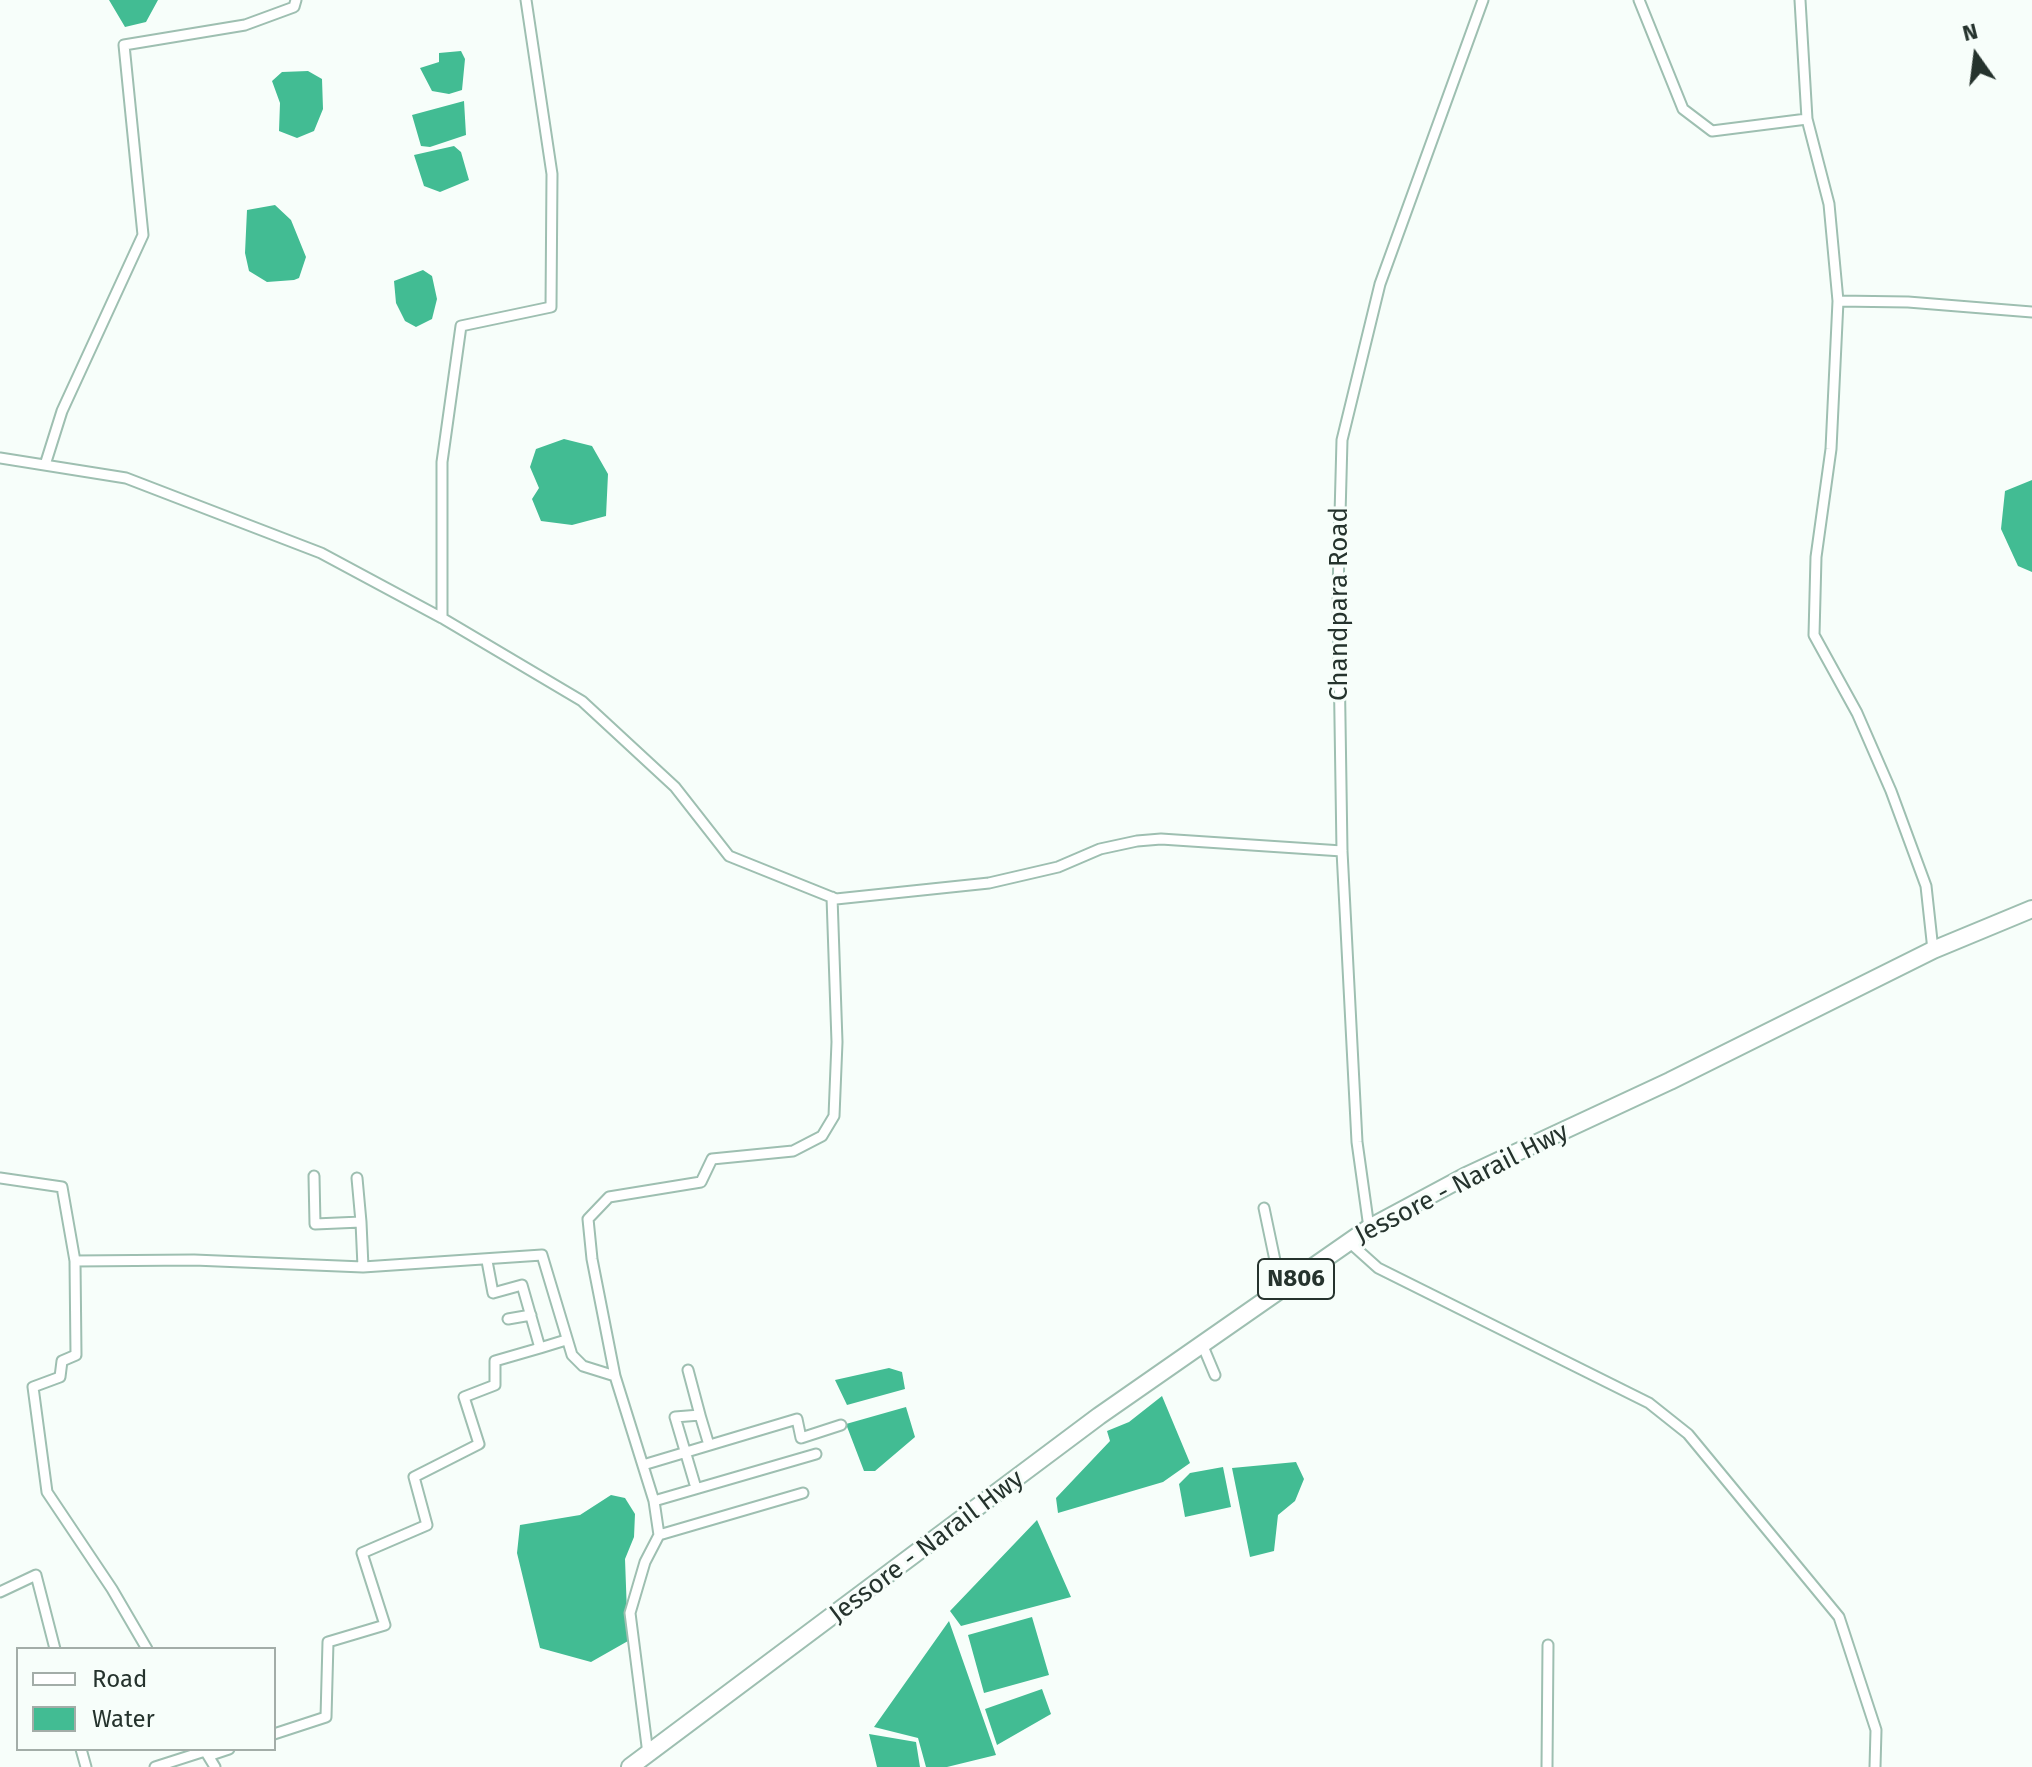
<!DOCTYPE html>
<style>
body{margin:0}
#map{position:relative;width:2032px;height:1767px;overflow:hidden;background:#f7fefa;font-family:"Fira Sans",sans-serif}
canvas{display:block}
.legend{position:absolute;left:16px;top:1647px;width:260px;height:104px;box-sizing:border-box;background:#f7fefa;border:2px solid #a3ada8;margin:0;padding:10px 14px;list-style:none;font-size:24px;color:#25332d}
.legend li{display:flex;align-items:center;gap:16px;height:40px}
.legend b{width:40px;border:2px solid #a3ada8}
.north{position:absolute;left:1936px;top:16px;width:80px;height:80px;-webkit-text-stroke:6px #f7fefa;paint-order:stroke;rotate:346deg;font-size:22px;font-weight:700;line-height:32px;text-align:center;color:#25332d}
.north::after{content:'';display:block;margin:auto;width:28px;height:36px;background:#25332d;clip-path:polygon(50% 0,100% 100%,50% 72%,0 100%)}
</style>
<div id="map">
<canvas width="2032" height="1767"></canvas>
<ul class="legend">
<li><b style="height:10px;background:#fff"></b>Road</li>
<li><b style="height:22px;background:#42bc93"></b>Water</li>
</ul>
<div class="north">N</div>
</div>
<script>
const ctx = document.querySelector('canvas').getContext('2d');
ctx.lineJoin = 'round';
function paint(path, color) { ctx.fillStyle = color; ctx.fill(path, 'evenodd'); }
const shape = rows => new Path2D(rows.map(r => 'M' + r).join(''));
function strokePath(path, color, width, dash) { ctx.strokeStyle = color; ctx.lineWidth = width; ctx.lineCap = dash ? 'butt' : 'round'; ctx.setLineDash(dash || []); ctx.stroke(path); }
function drawText(font, color, halo, rows, align = 'center') {
  ctx.font = font + ' "Fira Sans",sans-serif'; ctx.lineWidth = 6; ctx.setLineDash([]); ctx.textBaseline = 'middle'; ctx.strokeStyle = halo; ctx.fillStyle = color; for (const [text, x, y, turn = 0] of rows) {
    ctx.save(); ctx.translate(x, y); ctx.rotate((+turn || 0) * Math.PI / 180); ctx.textAlign = isNaN(turn) ? turn : align; if (halo) ctx.strokeText(text, 0, 0); ctx.fillText(text, 0, 0); ctx.restore();
  }
}
paint(shape([
 [109,0,158,0,146,22,125,27],
 [461,51,465,59,462,90,449,94,432,91,420,68,439,62,439,53],
 [308,71,322,79,323,109,314,131,297,138,279,131,280,103,272,81,282,72],
 [464,101,466,135,430,147,421,146,412,115],
 [454,146,461,152,469,180,440,192,424,186,414,155],
 [275,205,291,220,306,257,299,278,294,280,267,282,249,271,245,253,247,210],
 [423,270,432,276,437,299,432,319,416,327,405,321,396,303,394,281],
 [564,439,592,446,608,474,606,516,572,525,541,521,532,499,539,488,530,467,536,449],
 [2032,480,2032,572,2018,566,2001,529,2005,491],
 [889,1368,902,1372,905,1389,847,1405,835,1380],
 [1162,1396,1190,1463,1163,1482,1058,1513,1056,1498,1110,1441,1107,1431,1129,1422],
 [906,1407,915,1437,875,1471,864,1471,846,1424],
 [1296,1462,1304,1479,1295,1501,1278,1515,1274,1551,1250,1557,1232,1468],
 [1223,1467,1231,1507,1185,1517,1179,1484,1190,1473],
 [611,1495,625,1498,635,1514,634,1537,625,1559,628,1641,591,1662,540,1648,517,1553,520,1525,580,1515],
 [1037,1520,1071,1597,961,1626,950,1611],
 [1032,1617,1049,1675,984,1693,968,1635],
 [949,1621,996,1755,947,1767,926,1767,918,1738,874,1727],
 [1042,1689,1051,1714,997,1745,985,1709],
 [869,1734,916,1742,920,1767,877,1767]
]), '#42bc93');
const street = shape([
 [1639,0,1683,109,1712,131,1807,119,1829,204,1838,301,1831,449,1816,557,1814,635,1857,713,1891,791,1926,886,1933,950],
 [1800,0,1807,119],
 [1838,301,1908,302,2032,312],
 [0,458,126,478,321,553,442,618,582,701,675,787,729,856,836,899,989,883,1058,867,1100,849,1137,841,1161,839,1342,851],
 [45,465,62,411,143,235,124,45,245,25,294,7,296,0],
 [442,618,442,462,461,326,551,307,552,174,526,0],
 [314,1176,315,1224,361,1222,363,1267],
 [0,1178,62,1187,75,1261,194,1260,363,1267,542,1255,572,1355,583,1366,615,1376,654,1501,659,1535,645,1562,630,1613,648,1754],
 [357,1178,361,1222],
 [1264,1208,1281,1289],
 [1369,1228,1357,1142,1342,851,1338,590,1342,440,1380,284,1483,0],
 [1349,1242,1378,1268,1649,1403,1688,1434,1839,1617,1876,1730,1875,1767],
 [75,1261,76,1355,62,1361,60,1377,33,1387,47,1492,112,1589,147,1649],
 [487,1261,493,1293,522,1285,540,1348,566,1340],
 [508,1319,531,1315],
 [1202,1344,1215,1375],
 [688,1370,700,1415,675,1417,696,1488],
 [615,1376,592,1259,588,1219,609,1197,701,1182,712,1159,793,1151,822,1136,834,1116,837,1042,832,897],
 [700,1415,709,1445],
 [643,1465,797,1419,801,1438,841,1425],
 [654,1501,816,1454],
 [659,1535,803,1493],
 [0,1592,36,1575,55,1649],
 [274,1734,326,1717,328,1642,385,1625,362,1553,427,1525,414,1477,479,1444,464,1397,495,1385,495,1361,540,1348],
 [81,1749,86,1767],
 [204,1749,215,1767],
 [211,1755,229,1749],
 [155,1767,205,1751],
 [1547,1767,1548,1645]
]);
const highway = shape([
 [630,1767,1099,1416,1369,1228,1466,1176,1670,1081,1933,950,2032,909]
]);
strokePath(street, '#9ebfb1', 13);
strokePath(highway, '#9ebfb1', 20);
strokePath(street, '#fff', 9);
strokePath(highway, '#fff', 16);
for (const [x, y, w] of [
 [1296,1279,76]
]) { const box = new Path2D(); box.roundRect(x - w / 2, y - 20, w, 40, 6); ctx.fillStyle = '#f7fefa'; ctx.fill(box); strokePath(box, '#25332d', 2); }
drawText('bold 24px', '#25332d', null, [
 ["N806",1296,1279]
]);
drawText('26px', '#25332d', '#f7fefa', [
 ["Chandpara Road",1340,604,-90],
 ["Jessore - Narail Hwy",1462,1184,-27],
 ["Jessore - Narail Hwy",927,1547,-37]
]);
</script>
